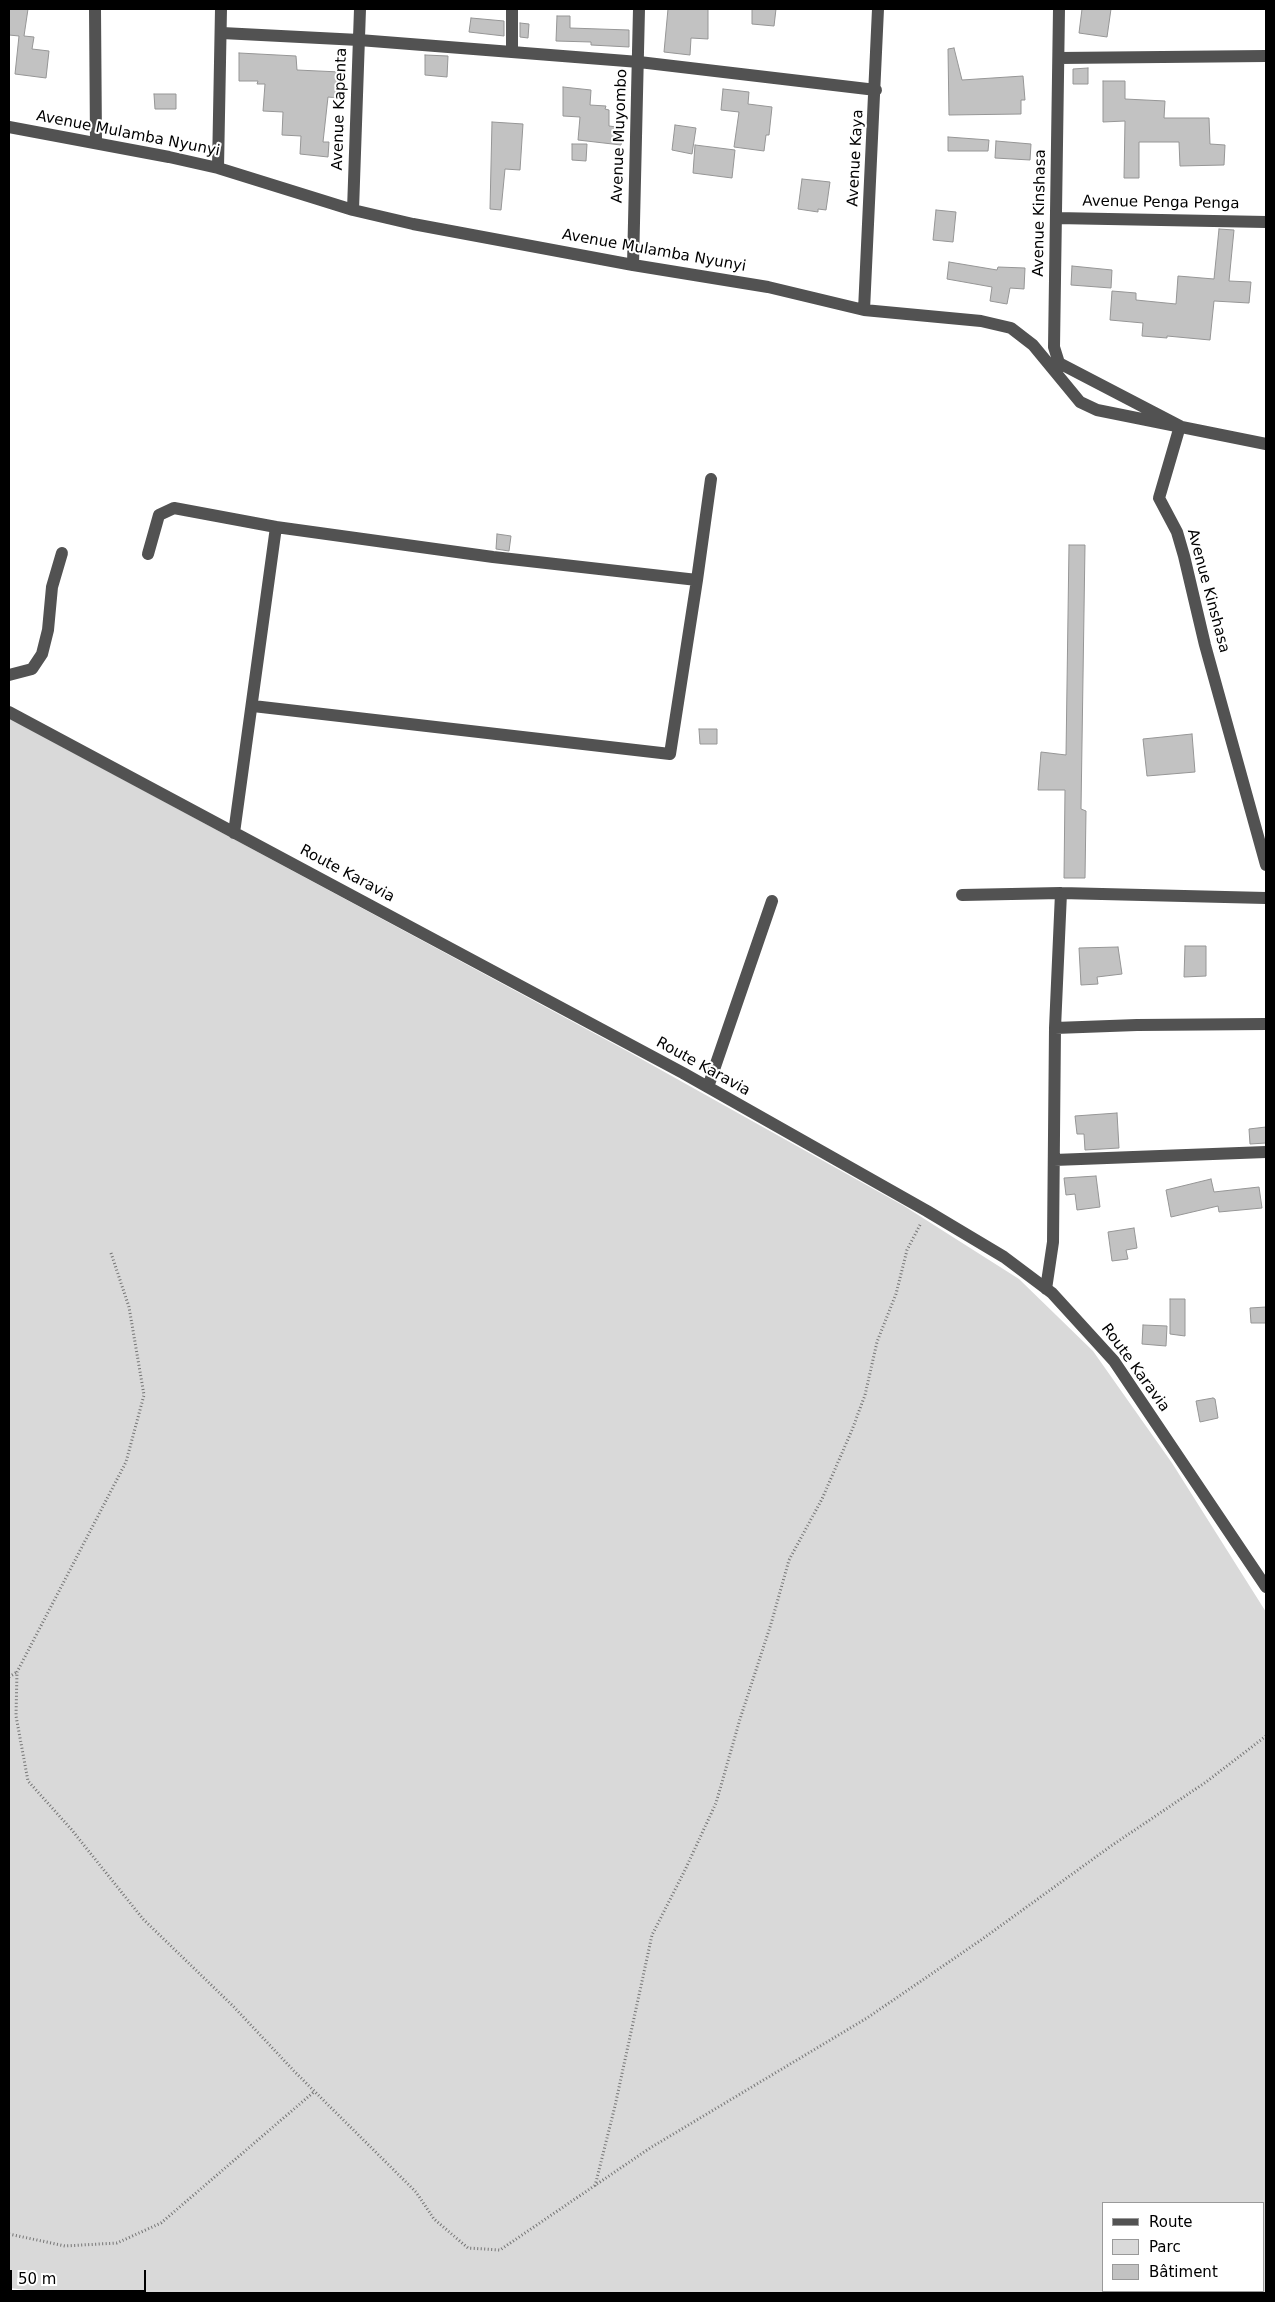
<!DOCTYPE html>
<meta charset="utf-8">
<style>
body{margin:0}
#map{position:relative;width:1275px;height:2302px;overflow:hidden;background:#fff;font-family:"DejaVu Sans",sans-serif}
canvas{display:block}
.frame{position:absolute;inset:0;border:10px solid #000;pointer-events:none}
.legend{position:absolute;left:1102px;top:2202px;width:162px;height:90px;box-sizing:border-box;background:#fff;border:1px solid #999;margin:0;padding:6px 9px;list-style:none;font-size:15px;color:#000}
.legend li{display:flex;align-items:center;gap:10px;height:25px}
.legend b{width:25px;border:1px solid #999}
.scale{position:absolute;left:10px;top:2270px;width:136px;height:22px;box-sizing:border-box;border:2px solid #000;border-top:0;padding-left:6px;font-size:15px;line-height:18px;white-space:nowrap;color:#000;-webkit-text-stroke:4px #fff;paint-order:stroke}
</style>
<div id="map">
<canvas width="1275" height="2302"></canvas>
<div class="frame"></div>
<ul class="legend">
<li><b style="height:6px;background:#525252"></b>Route</li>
<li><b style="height:14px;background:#d9d9d9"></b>Parc</li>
<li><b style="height:14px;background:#c2c2c2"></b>Bâtiment</li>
</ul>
<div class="scale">50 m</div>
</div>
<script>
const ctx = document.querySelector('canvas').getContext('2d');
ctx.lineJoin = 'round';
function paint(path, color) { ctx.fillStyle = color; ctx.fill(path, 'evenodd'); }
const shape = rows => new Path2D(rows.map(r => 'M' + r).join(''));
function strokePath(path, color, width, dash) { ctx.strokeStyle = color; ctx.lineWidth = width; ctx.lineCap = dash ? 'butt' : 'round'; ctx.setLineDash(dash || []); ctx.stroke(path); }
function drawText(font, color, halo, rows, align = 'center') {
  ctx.font = font + ' "DejaVu Sans",sans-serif'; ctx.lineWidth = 4; ctx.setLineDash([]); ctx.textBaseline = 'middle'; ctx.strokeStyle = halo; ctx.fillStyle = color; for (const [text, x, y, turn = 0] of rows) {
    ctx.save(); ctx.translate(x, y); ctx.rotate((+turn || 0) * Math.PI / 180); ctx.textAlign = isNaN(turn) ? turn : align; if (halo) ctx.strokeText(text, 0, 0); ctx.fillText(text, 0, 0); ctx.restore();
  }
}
paint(shape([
 [9,718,627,1051,904,1206,1019,1279,1093,1351,1172,1463,1266,1612,1266,2293,53,2293,9,2288],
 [1104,2203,1264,2203,1264,2291,1104,2291]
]), '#d9d9d9');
const building = shape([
 [9,9,28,9,24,36,34,37,32,49,49,51,46,78,15,74,19,36,9,35,9,9],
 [668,9,708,9,708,39,691,38,690,55,664,52,668,9],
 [752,9,776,9,774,26,752,24,752,9],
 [1082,9,1111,9,1107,37,1079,33,1082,9],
 [557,16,570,16,570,28,629,30,629,47,591,45,591,42,556,41,557,16],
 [471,18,504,21,504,36,469,32,471,18],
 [520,23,529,24,528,38,520,37,520,23],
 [954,48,962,80,1023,76,1025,100,1021,100,1021,114,949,115,948,49,954,48],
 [239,53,296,56,297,70,340,72,339,98,328,97,323,142,329,142,328,157,300,154,301,136,282,135,283,112,263,111,265,84,257,84,258,81,239,81,239,53],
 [425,55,448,56,447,77,425,75,425,55],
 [1088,68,1088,84,1073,84,1073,69,1088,68],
 [1103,81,1125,81,1125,99,1165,101,1164,118,1209,118,1210,144,1225,145,1224,165,1180,166,1179,142,1139,142,1139,178,1124,178,1125,121,1103,122,1103,81],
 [563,87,591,90,590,105,606,106,605,109,609,110,609,126,624,128,621,145,578,140,580,117,563,116,563,87],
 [723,89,749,92,748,104,772,107,769,135,766,135,764,151,734,147,739,112,721,110,723,89],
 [154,94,176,94,176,109,155,109,154,94],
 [492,122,523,124,520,170,505,169,501,210,490,209,492,122],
 [675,125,696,128,692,154,672,150,675,125],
 [948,137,989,140,988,151,948,151,948,137],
 [996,141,1031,144,1030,160,995,158,996,141],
 [572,144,587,144,586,161,572,160,572,144],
 [695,145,735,150,732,178,693,173,695,145],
 [802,179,830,182,826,210,818,209,818,212,798,209,802,179],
 [936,210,956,212,953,242,933,240,936,210],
 [1219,229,1234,230,1229,281,1251,282,1249,303,1214,301,1210,340,1167,336,1167,338,1142,336,1143,323,1110,320,1112,291,1136,293,1136,300,1176,304,1178,276,1214,279,1219,229],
 [949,262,997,270,998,267,1025,268,1024,289,1010,288,1007,304,990,301,992,287,947,279,949,262],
 [1072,266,1112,270,1111,288,1071,285,1072,266],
 [497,534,511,536,509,551,496,549,497,534],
 [1069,545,1085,545,1081,809,1086,811,1085,878,1064,878,1065,790,1038,790,1041,752,1066,755,1069,545],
 [699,729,717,729,717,744,700,744,699,729],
 [1192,734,1195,772,1147,776,1143,739,1192,734],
 [1185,946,1206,946,1206,976,1184,977,1185,946],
 [1118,947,1122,974,1097,977,1098,984,1081,985,1079,948,1118,947],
 [1117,1113,1119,1148,1085,1150,1084,1134,1077,1134,1075,1116,1117,1113],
 [1266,1127,1266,1143,1250,1144,1249,1129,1266,1127],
 [1096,1176,1100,1207,1077,1210,1075,1194,1066,1195,1064,1178,1096,1176],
 [1211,1179,1214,1192,1259,1187,1262,1208,1219,1212,1218,1206,1171,1217,1166,1190,1211,1179],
 [1134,1228,1137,1248,1126,1250,1128,1259,1112,1261,1108,1232,1134,1228],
 [1170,1299,1185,1299,1185,1336,1170,1334,1170,1299],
 [1266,1307,1266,1323,1251,1323,1250,1308,1266,1307],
 [1143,1325,1167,1326,1166,1346,1142,1344,1143,1325],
 [1213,1398,1215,1399,1218,1418,1200,1422,1196,1401,1213,1398]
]);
paint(building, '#c2c2c2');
strokePath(building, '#969696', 1);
strokePath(shape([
 [111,1253,129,1307,144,1395,126,1462,17,1672,16,1716,28,1781,71,1829,143,1919,233,2006,294,2071,416,2192,434,2219,468,2248,500,2250,650,2148,867,2018,981,1940,1111,1846,1206,1782,1266,1736],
 [9,1677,17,1672],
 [595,2186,615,2106,652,1935,685,1870,716,1803,740,1719,771,1624,789,1560,822,1499,852,1430,865,1395,877,1342,896,1294,907,1250,921,1223],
 [9,2234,65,2246,117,2243,161,2223,315,2091]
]), '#747474', 3, [1, 2.5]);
strokePath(shape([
 [95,9,96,143],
 [512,9,512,52],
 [1059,9,1054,347,1059,363,1180,426,1159,498,1177,532,1184,556,1205,645,1266,865],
 [222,33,359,40,639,62,876,90],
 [1059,58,1266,56],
 [9,127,169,157,218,168,353,210,413,224,633,265,768,287,864,310,981,321,1011,328,1033,345,1080,402,1097,410,1266,444],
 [218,168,221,9],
 [353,210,360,9],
 [1056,218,1266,222],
 [633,265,639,9],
 [864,310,878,9],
 [148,554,159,515,174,508,276,527],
 [9,675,32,669,42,654,48,630,52,587,62,553],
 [253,706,670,754,697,580,711,479],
 [9,712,683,1073,927,1211,1004,1257,1052,1293,1114,1361,1266,1587],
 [234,833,276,527,493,557,697,580],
 [962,895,1061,893,1266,898],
 [1055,1028,1137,1025,1266,1024],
 [708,1087,772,901],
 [1054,1160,1266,1152],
 [1046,1289,1053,1242,1055,1028,1061,893]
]), '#525252', 12);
drawText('15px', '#000', '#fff', [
 ["Avenue Kapenta",340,109,-88],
 ["Avenue Mulamba Nyunyi",128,134,11],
 ["Avenue Muyombo",620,136,-88],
 ["Avenue Kaya",856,158,-87],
 ["Avenue Penga Penga",1161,203,1],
 ["Avenue Kinshasa",1040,213,-89],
 ["Avenue Mulamba Nyunyi",654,251,10],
 ["Avenue Kinshasa",1208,591,75],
 ["Route Karavia",347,874,28],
 ["Route Karavia",703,1067,29],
 ["Route Karavia",1135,1368,54]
]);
</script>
